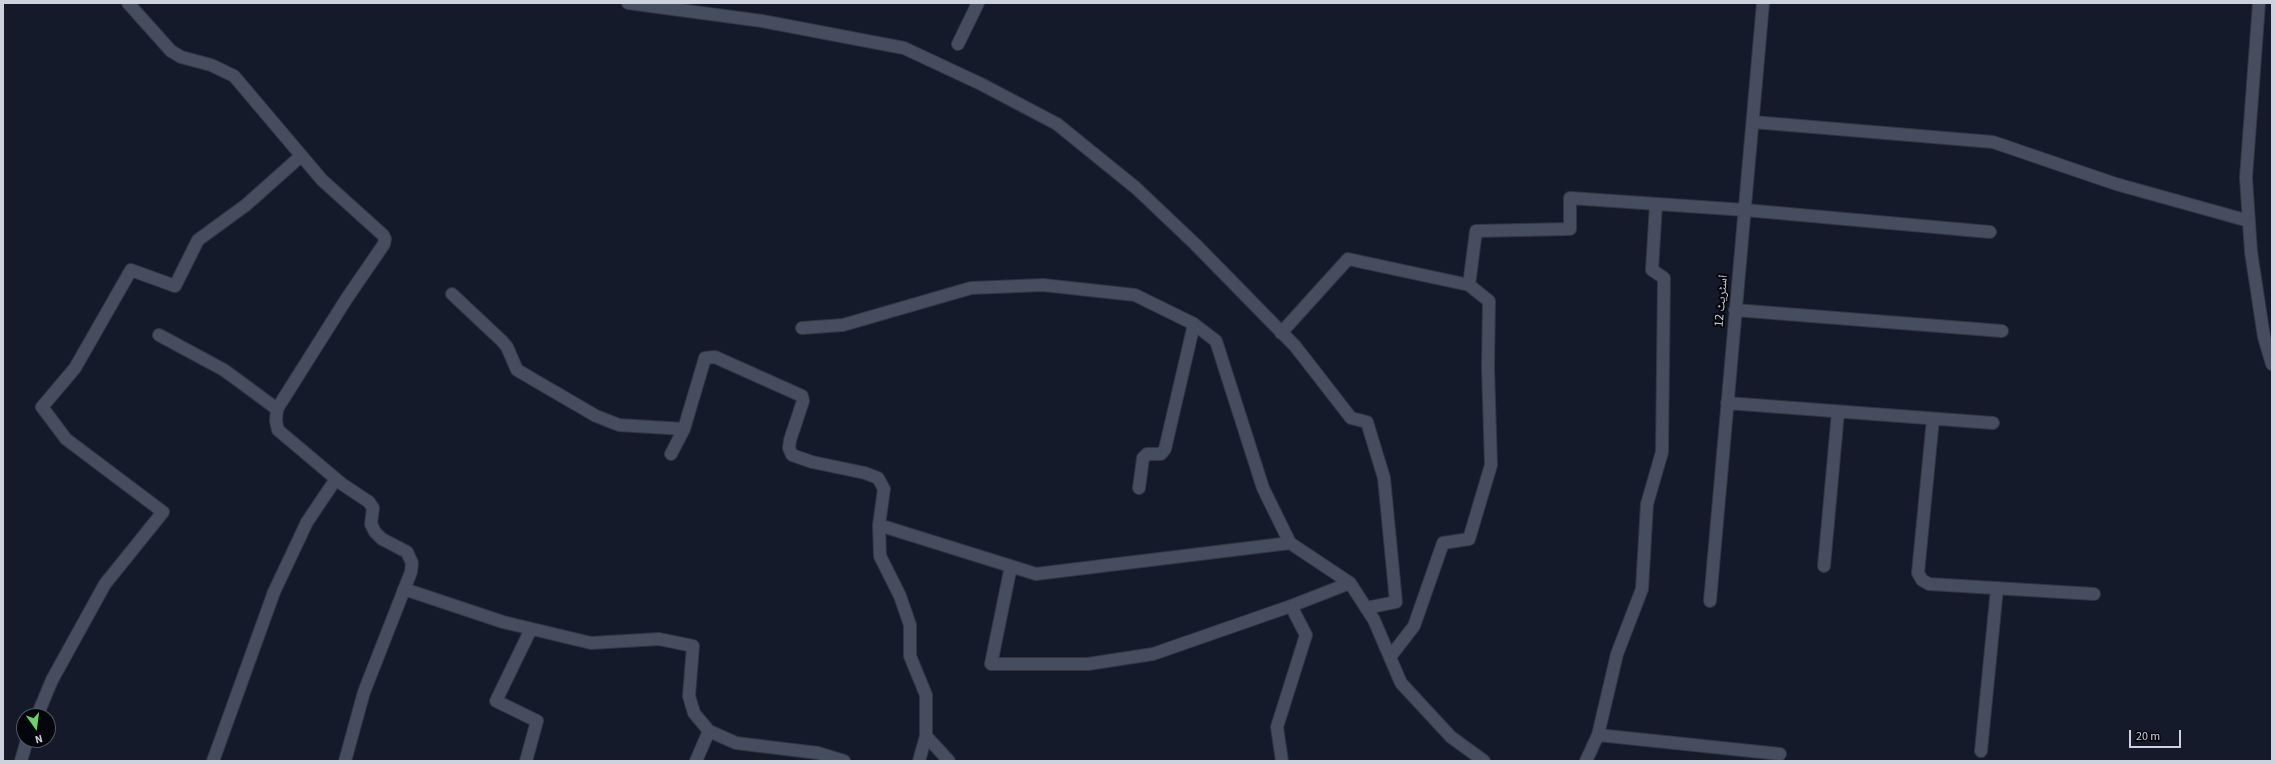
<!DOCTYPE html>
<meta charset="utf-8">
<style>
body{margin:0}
#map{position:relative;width:2275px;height:764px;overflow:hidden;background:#141a29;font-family:"Source Sans 3",sans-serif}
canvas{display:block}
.frame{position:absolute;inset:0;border:4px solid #cdd2dc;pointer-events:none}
.north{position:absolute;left:16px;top:708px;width:40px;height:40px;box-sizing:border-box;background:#04060b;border:1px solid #54585f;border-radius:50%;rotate:166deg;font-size:11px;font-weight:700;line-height:16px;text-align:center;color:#cdd2dc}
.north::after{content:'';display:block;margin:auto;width:14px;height:18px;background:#66d466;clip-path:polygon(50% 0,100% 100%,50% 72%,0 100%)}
.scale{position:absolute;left:2129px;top:730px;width:52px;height:18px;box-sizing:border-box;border:2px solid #cdd2dc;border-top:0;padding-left:5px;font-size:12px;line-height:14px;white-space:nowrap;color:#cdd2dc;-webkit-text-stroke:3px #04060b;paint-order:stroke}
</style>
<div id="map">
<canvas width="2275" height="764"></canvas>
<div class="frame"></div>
<div class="north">N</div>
<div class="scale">20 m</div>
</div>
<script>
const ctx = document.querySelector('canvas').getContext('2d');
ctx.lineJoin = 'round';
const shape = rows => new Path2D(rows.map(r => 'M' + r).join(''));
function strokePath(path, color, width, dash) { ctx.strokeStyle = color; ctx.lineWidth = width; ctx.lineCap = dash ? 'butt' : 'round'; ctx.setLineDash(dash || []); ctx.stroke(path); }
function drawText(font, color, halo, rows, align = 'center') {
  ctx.font = font + ' "Source Sans 3","Noto Naskh Arabic",sans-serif'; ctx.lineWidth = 4; ctx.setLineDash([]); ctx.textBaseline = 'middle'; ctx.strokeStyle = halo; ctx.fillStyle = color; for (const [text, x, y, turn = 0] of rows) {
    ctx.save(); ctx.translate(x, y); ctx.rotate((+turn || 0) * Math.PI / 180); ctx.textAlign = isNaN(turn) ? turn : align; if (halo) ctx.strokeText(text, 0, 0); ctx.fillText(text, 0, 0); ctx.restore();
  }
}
const minor = shape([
 [128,3,171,51,181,57,211,65,234,76,322,180,383,235,385,239,384,244,347,298,277,409,276,421,278,430,342,484,369,502,373,508,371,524,375,532,382,539,407,552,412,563,411,572,364,692,345,761],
 [628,3,762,21,904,48,981,84,1057,124,1136,188,1195,244,1295,346,1351,418,1367,422,1384,478,1396,602,1366,608],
 [2259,3,2246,178,2251,252,2264,337,2272,364],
 [958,44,978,3],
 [1753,122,1993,142,2116,184,2249,221],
 [452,294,502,341,507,347,517,370,596,416,619,425,684,429],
 [1735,310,2002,331],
 [802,328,843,325,971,288,1043,285,1135,295,1194,324,1216,341,1263,488,1290,543,1350,583,1374,620,1401,683,1451,737,1484,761],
 [1281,333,1348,259,1469,285,1476,231,1570,229,1570,198,1745,210,1990,232],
 [159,335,224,370,277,409],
 [1727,403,1993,423],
 [1933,419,1918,573,1922,580,1929,584,2094,594],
 [671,454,684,429,705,358,715,357,802,396,803,401,790,440,789,448,792,455,812,462,865,473,878,478,884,489,879,525,880,556,900,596,910,625,910,656,926,695,926,736,919,761],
 [1139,488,1143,458,1147,454,1161,454,1165,449,1194,324],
 [879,525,1036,574,1290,543],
 [1011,566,991,664,1088,664,1153,654,1291,606],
 [1824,566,1838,412],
 [404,589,503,622,591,643,659,639,693,646,689,696,694,713,709,731,736,743,818,753,844,761],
 [1710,601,1763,3],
 [1390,657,1414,626,1443,543,1469,539,1491,465,1488,368,1489,301,1469,285],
 [37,716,52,680,105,584,163,512,66,439,42,407,75,368,131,270,175,286,198,240,246,205,301,156],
 [1598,735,1780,754],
 [926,736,949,761],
 [1981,751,1997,588],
 [21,761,27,740],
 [213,761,274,592,307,522,336,479],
 [526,761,537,721,496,701,531,629],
 [696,761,709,731],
 [1282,761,1277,727,1306,635,1291,606,1350,583],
 [1586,761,1598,735,1617,654,1642,589,1647,504,1662,452,1664,278,1652,270,1656,204]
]);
strokePath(minor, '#333642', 14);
strokePath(minor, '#464d5f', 12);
drawText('13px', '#cdd2dc', '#04060b', [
 ["اسٹریٹ 12",1722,301,-85]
]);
</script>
